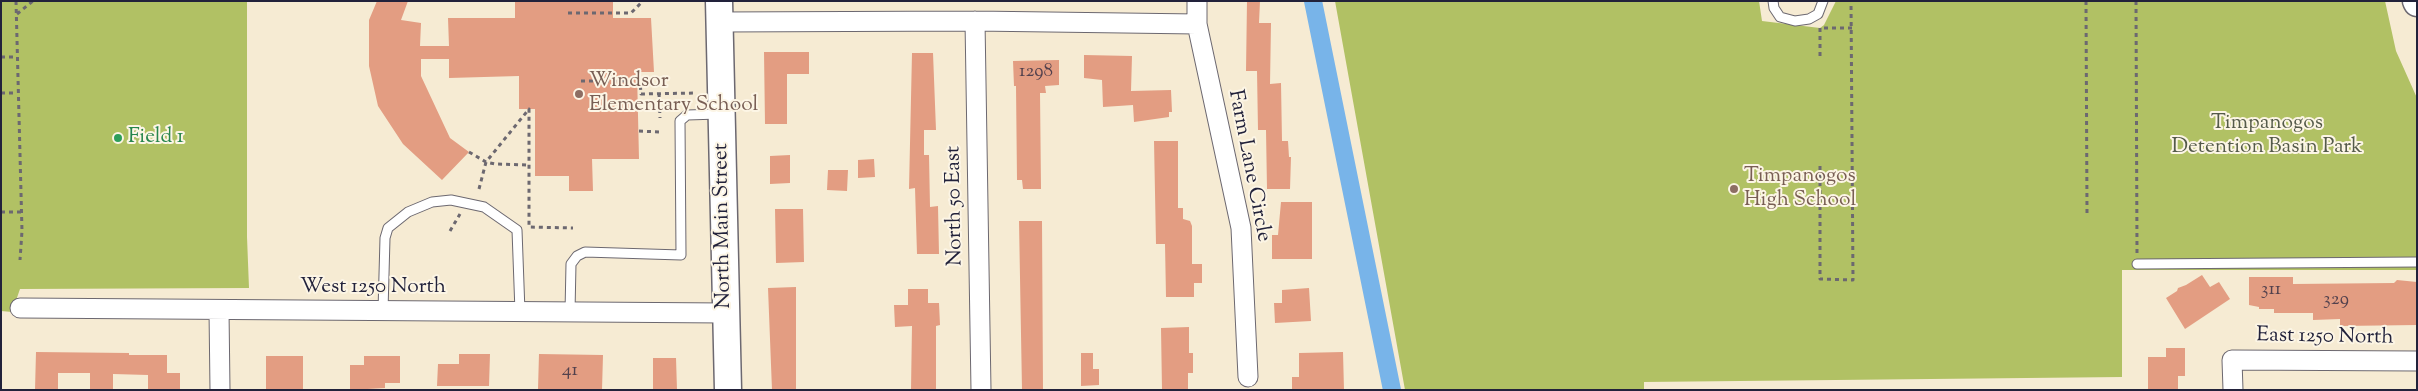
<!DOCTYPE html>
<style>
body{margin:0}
#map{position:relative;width:2418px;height:391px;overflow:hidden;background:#f6ebd3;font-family:"Sorts Mill Goudy",serif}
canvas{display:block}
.frame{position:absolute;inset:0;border:2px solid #22223b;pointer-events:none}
</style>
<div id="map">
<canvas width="2418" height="391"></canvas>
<div class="frame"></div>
</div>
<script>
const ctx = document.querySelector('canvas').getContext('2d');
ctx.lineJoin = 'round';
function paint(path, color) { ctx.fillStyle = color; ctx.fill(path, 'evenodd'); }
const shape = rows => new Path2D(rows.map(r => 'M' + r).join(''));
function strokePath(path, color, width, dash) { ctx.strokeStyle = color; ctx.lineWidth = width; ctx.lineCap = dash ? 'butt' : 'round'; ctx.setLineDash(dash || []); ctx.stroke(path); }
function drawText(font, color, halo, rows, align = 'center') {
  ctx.font = font + ' "Sorts Mill Goudy",serif'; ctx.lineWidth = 4; ctx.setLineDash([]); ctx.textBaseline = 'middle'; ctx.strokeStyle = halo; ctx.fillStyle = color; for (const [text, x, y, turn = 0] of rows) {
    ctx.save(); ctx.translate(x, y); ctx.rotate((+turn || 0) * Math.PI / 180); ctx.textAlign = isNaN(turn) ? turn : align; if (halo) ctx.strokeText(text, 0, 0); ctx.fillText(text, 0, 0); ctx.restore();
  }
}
paint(shape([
 [1,1,247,1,247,237,249,288,20,289,12,312,1,311],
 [1335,1,1759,1,1762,21,1820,28,1824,25,1836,1,2385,1,2396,51,2417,98,2417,270,2122,270,2122,377,1644,382,1644,390,1405,390]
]), '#b1c164');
strokePath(shape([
 [1313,1,1392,390]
]), '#78b4e9', 18);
paint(shape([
 [377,1,408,1,401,20,421,23,420,46,449,46,448,18,515,18,515,1,613,1,613,18,651,18,654,72,637,72,639,159,592,159,593,191,569,191,569,176,535,176,535,109,519,109,519,76,449,78,449,59,421,59,421,76,450,138,469,152,442,180,403,144,378,106,369,66,369,20],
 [1247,1,1260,1,1259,23,1271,23,1270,84,1281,83,1282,141,1288,141,1289,157,1291,157,1290,189,1267,189,1266,130,1258,130,1257,71,1246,71],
 [764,52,809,52,809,74,787,74,787,124,765,124],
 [912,53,933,53,936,130,924,130,924,155,929,155,930,207,938,206,939,254,917,254,915,188,909,189],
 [1084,55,1132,56,1131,91,1171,90,1172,112,1169,112,1169,117,1134,122,1133,105,1103,107,1102,80,1084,78],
 [1059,60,1059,85,1045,86,1046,93,1040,93,1041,189,1023,189,1022,180,1017,180,1016,86,1014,86,1013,61],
 [1154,141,1178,141,1178,208,1183,208,1183,219,1190,221,1192,226,1192,264,1202,264,1202,283,1194,283,1194,297,1166,297,1165,244,1156,244],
 [790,155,790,183,770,184,770,156],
 [874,159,875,177,858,178,858,160],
 [828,170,848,170,847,191,827,190],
 [1281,202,1312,202,1312,259,1272,259,1272,235,1278,235],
 [775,209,803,209,804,262,776,263],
 [1019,221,1042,221,1043,390,1022,390],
 [2202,275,2210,287,2219,282,2230,299,2185,329,2166,298,2177,291,2178,288,2186,285],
 [2249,277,2293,277,2293,284,2394,283,2397,280,2417,282,2417,325,2340,326,2340,319,2313,320,2313,313,2274,313,2274,309,2259,309,2259,307,2249,305],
 [796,287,796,390,772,390,768,288],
 [1309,288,1311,321,1275,323,1274,303,1282,303,1282,290],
 [908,289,928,289,928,303,939,303,940,325,936,326,936,390,911,390,912,326,895,327,894,305,908,305],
 [1189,327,1189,353,1193,353,1193,373,1188,373,1188,390,1162,390,1161,328],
 [2166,348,2185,348,2185,376,2178,376,2178,390,2148,390,2148,357,2166,357],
 [36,352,129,353,129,355,167,355,167,373,180,373,180,390,148,390,148,375,113,374,113,389,90,389,90,373,58,373,58,390,35,390],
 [1343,352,1344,390,1292,390,1292,377,1299,377,1299,353],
 [1081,353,1093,353,1093,369,1099,369,1099,385,1081,386],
 [459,354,490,354,489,386,437,386,438,364,459,364],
 [539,354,603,355,602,390,538,389],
 [266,356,303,356,303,390,266,390],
 [364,356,400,356,400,383,385,383,385,388,350,390,350,365,364,365],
 [653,358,676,358,677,390,653,390]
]), '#e39d82');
const lane = shape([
 [1773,1,1774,8,1780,17,1795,21,1809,19,1818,14,1823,1],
 [2137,264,2417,262],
 [383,311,385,238,388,228,408,212,432,202,451,200,484,207,517,230,520,312],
 [570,312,571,264,577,256,585,252,681,255,680,121,687,115,719,114]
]);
const street = shape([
 [1197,1,1197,24,1241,228,1248,377],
 [975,21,981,390],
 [720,22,975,21,1197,24],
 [20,308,725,313],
 [219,310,220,390],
 [2233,390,2232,360,2417,361]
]);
const secondary = shape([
 [719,1,728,390],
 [2416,1,2417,3]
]);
strokePath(lane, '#6c6870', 11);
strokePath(street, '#6c6870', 21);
strokePath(secondary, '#6c6870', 29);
strokePath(shape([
 [16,1,22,231,20,260],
 [2086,1,2087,213],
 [2136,1,2137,253],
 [568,13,631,13,643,1],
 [17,14,33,1],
 [1820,56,1820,28,1852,28],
 [1,57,17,57],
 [581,81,640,81,641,94,696,93],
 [1,93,17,93],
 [659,93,660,118],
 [639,131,660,132],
 [469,152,486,162,495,164,529,165],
 [1820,166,1820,279,1853,280,1851,1],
 [479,189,486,162,529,109,529,227,573,228],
 [1,212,21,212],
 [450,231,460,214]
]), '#6c6870', 3, [4, 4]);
strokePath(lane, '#fff', 9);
strokePath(street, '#fff', 19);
strokePath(secondary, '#fff', 26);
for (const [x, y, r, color] of [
 [579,94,5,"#8d6e63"],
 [118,138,5,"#2e9e5b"],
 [1734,189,5,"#8d6e63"]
]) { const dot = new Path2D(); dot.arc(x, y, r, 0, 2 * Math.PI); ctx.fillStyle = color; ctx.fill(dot); strokePath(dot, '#fcf5e5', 2); }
drawText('19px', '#52414d', null, [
 ["1298",1036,73],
 ["311",2271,291],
 ["329",2336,301],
 ["41",570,372]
]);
drawText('21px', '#785e54', '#fcf5e5', [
 ["Windsor",589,82],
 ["Elementary School",589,106],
 ["Timpanogos",1744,177],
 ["High School",1744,201]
], 'left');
drawText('21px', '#545a49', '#fcf5e5', [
 ["Timpanogos",2267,124],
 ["Detention Basin Park",2267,148]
]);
drawText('21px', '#27864d', '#fcf5e5', [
 ["Field 1",128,138]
], 'left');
drawText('21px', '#22223b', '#fcf5e5', [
 ["Farm Lane Circle",1248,166,79],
 ["North 50 East",956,206,-91],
 ["North Main Street",724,226,-91],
 ["West 1250 North",373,288],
 ["East 1250 North",2325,338,1]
]);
</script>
